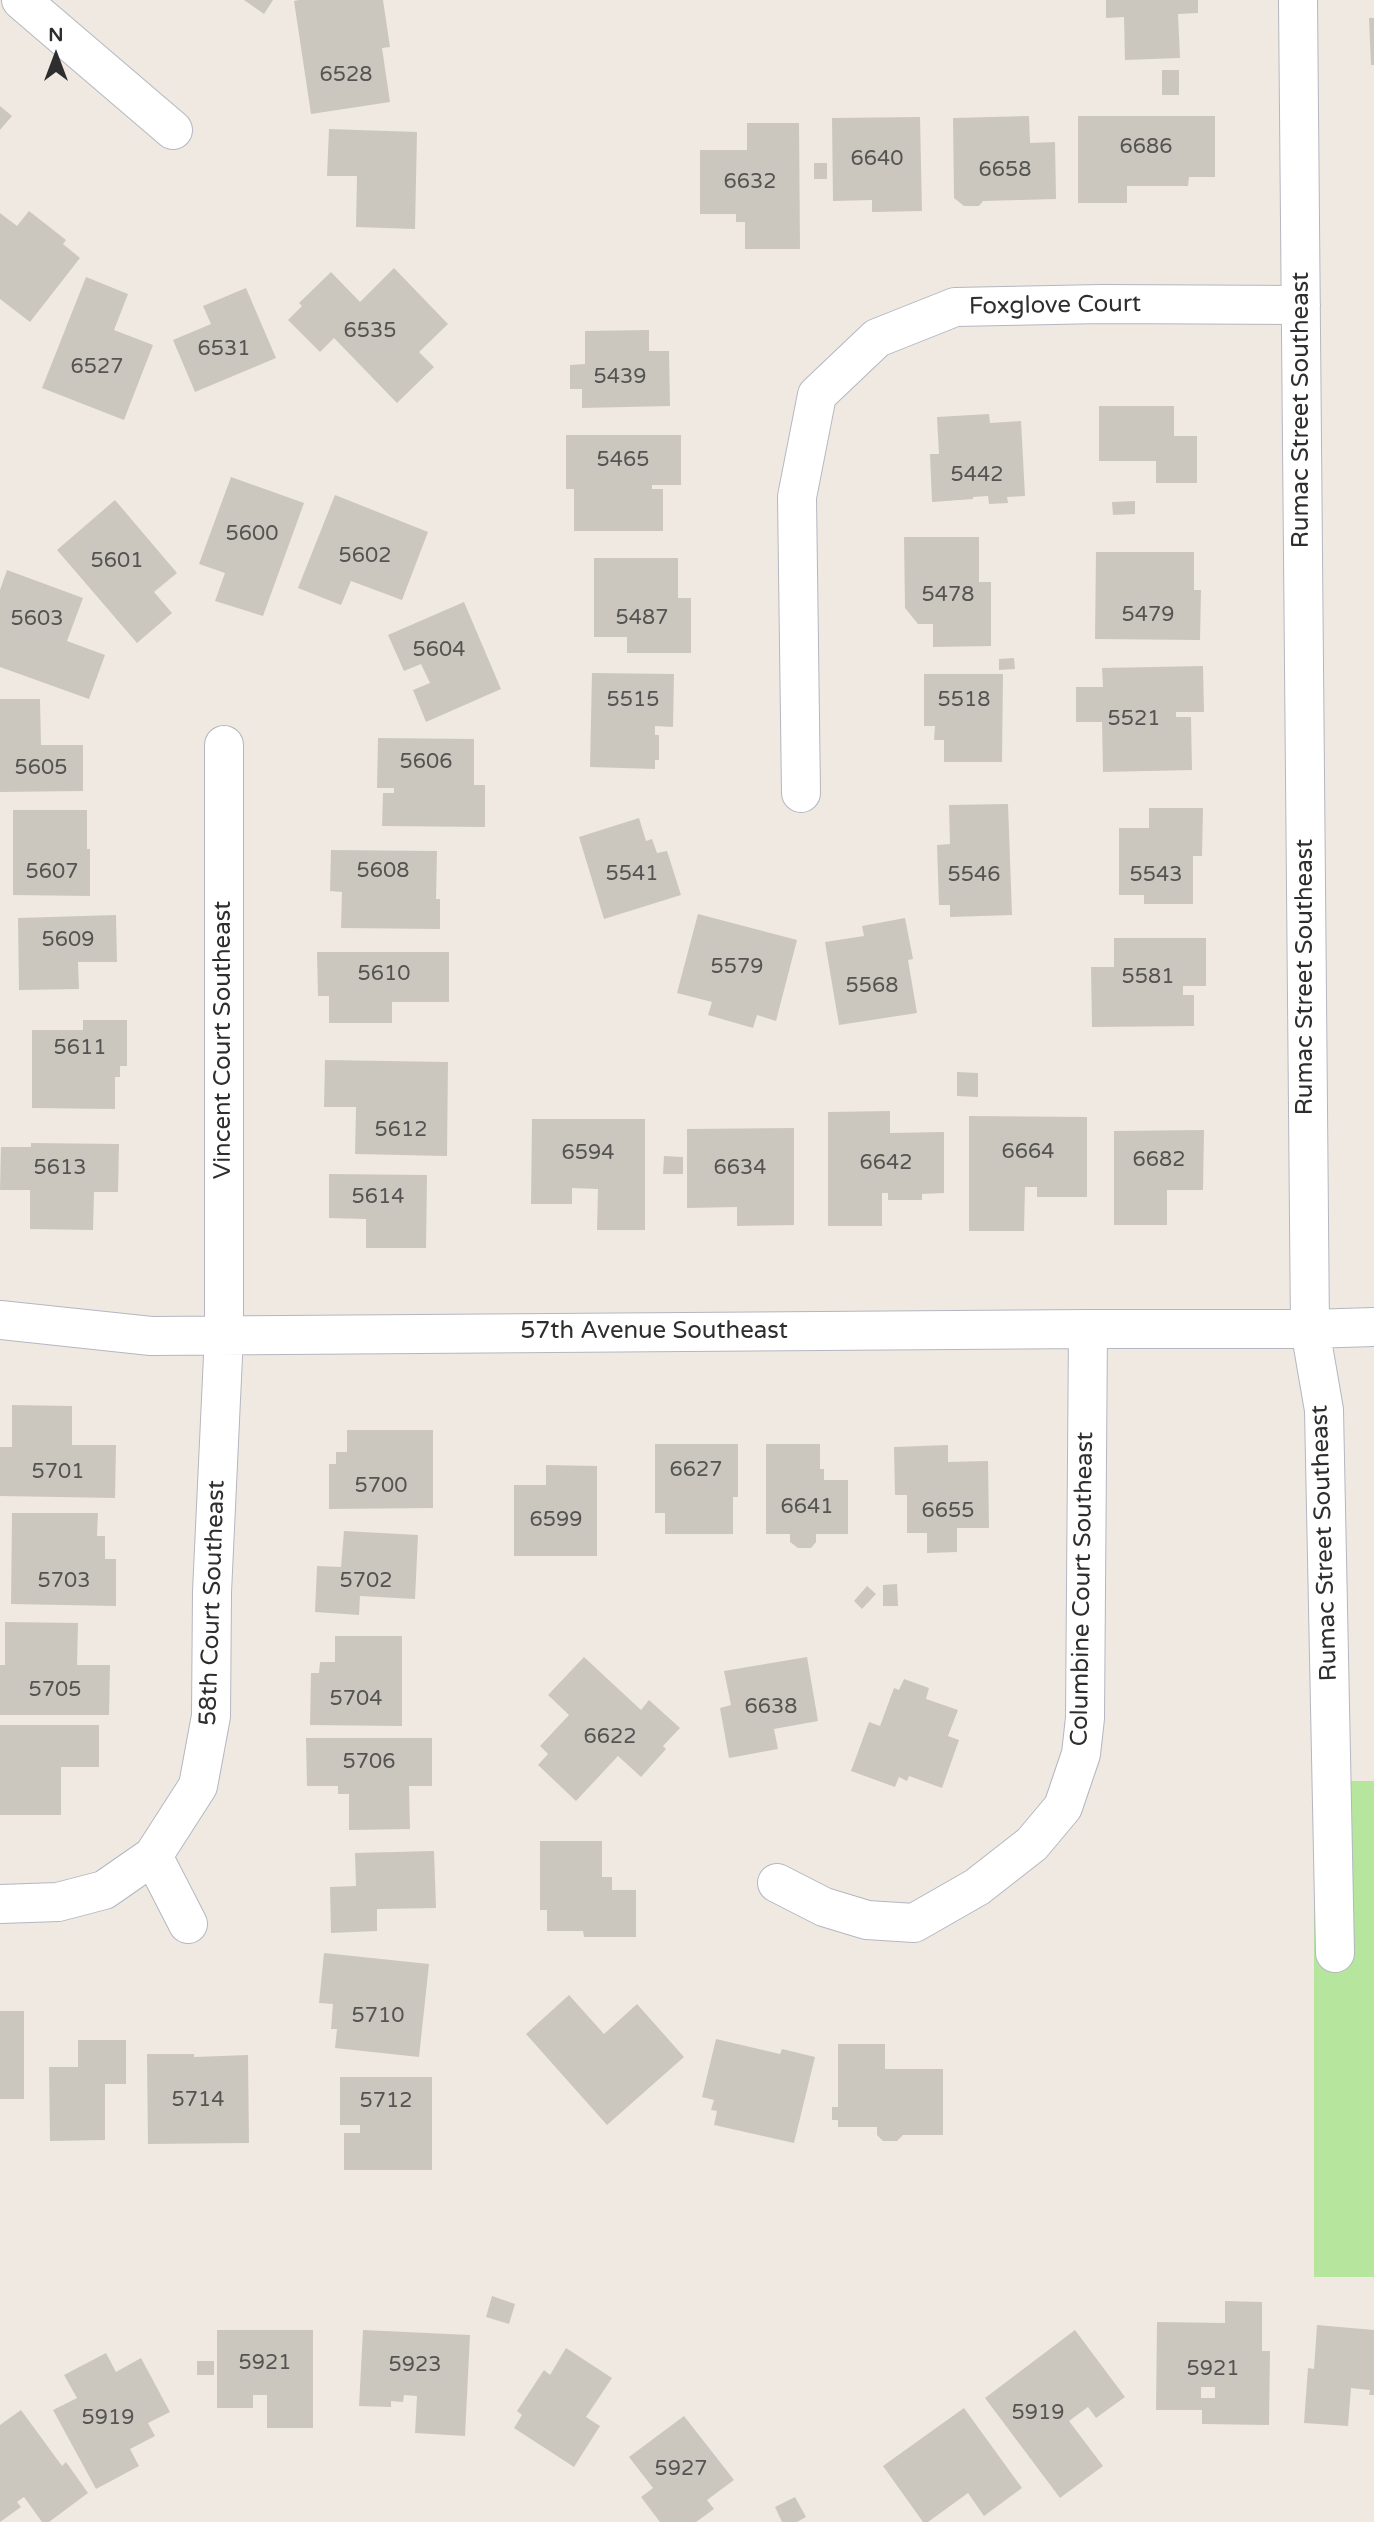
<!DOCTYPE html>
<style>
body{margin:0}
#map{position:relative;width:1374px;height:2522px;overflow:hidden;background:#efe9e1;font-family:"Varela Round",sans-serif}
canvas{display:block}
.north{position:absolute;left:21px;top:21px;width:70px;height:70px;-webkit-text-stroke:5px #fff;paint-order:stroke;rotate:0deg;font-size:19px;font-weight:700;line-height:28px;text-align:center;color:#2e2e2e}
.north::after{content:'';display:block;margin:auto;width:24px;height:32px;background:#2e2e2e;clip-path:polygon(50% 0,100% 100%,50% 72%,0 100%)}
</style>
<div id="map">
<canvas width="1374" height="2522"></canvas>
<div class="north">N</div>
</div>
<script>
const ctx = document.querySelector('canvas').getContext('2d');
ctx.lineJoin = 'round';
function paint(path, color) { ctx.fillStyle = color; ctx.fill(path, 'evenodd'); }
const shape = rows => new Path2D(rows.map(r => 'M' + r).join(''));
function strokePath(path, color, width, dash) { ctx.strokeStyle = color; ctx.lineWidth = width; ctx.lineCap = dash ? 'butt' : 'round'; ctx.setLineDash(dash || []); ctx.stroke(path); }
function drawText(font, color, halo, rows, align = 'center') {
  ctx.font = font + ' "Varela Round",sans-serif'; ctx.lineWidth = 7; ctx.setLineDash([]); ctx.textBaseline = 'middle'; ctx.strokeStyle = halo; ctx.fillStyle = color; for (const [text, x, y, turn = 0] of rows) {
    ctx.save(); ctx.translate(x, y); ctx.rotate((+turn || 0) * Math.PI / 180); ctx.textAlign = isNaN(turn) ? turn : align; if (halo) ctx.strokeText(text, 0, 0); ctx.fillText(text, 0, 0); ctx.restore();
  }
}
paint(shape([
 [1314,1781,1374,1781,1374,2277,1314,2277]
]), '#b6e59e');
paint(shape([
 [244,0,273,0,264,14],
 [299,0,383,0,390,47,382,48,390,102,311,114,294,1],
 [1106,0,1198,0,1198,13,1178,14,1180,58,1125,60,1124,17,1106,18],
 [1369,18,1374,18,1374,65,1371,65],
 [1162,70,1179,70,1179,95,1162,95],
 [0,106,12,116,0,130],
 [1029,116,1030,143,1055,142,1056,199,983,201,979,206,964,206,954,198,953,118],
 [1078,116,1215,116,1215,177,1189,177,1188,186,1127,186,1127,203,1078,203],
 [920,117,922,211,872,212,872,200,833,201,832,118],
 [747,123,799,123,800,249,745,249,745,222,736,222,736,214,700,214,700,150,747,150],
 [329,129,417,132,415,229,356,227,357,176,327,176],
 [814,163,827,163,827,179,814,179],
 [29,211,66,240,63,244,80,258,30,322,0,299,0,213,17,226],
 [394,268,448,324,419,352,434,367,397,403,334,338,320,352,288,320,302,306,299,303,331,272,360,302],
 [86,277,128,294,114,330,153,345,124,420,42,388],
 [246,288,276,358,195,392,173,340,211,324,203,306],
 [649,330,649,351,669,351,670,406,582,408,582,389,570,389,570,365,585,364,585,331],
 [1099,406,1174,406,1174,436,1197,436,1197,483,1156,483,1156,461,1099,461],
 [989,414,990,423,1021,421,1025,496,1007,497,1008,503,989,504,988,496,973,497,973,499,932,502,930,454,939,454,937,417],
 [566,435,681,435,681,485,652,485,652,489,663,489,663,531,574,531,574,489,566,489],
 [231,477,304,503,263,616,215,601,225,573,199,564],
 [335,495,428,532,402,600,351,581,341,605,298,588],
 [115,500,177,573,154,592,172,613,137,643,57,550],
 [1135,501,1135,514,1113,515,1112,502],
 [904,537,979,537,979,582,991,582,991,646,933,647,933,624,918,624,905,608],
 [1096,552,1194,552,1194,590,1201,590,1200,640,1095,639],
 [594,558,678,558,678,598,691,598,691,653,627,653,627,637,594,637],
 [7,570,83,598,67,641,105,655,89,699,0,667,0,590],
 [464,602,501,689,426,722,413,690,430,683,421,664,404,671,388,635],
 [1014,658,1015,669,999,670,999,659],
 [1203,666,1204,712,1176,712,1176,717,1191,717,1192,770,1103,772,1102,722,1076,722,1076,687,1103,687,1102,668],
 [592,673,674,674,673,727,655,726,655,735,659,735,659,760,655,760,655,769,590,767],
 [924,674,1003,674,1002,762,944,762,944,740,934,740,935,726,924,726],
 [0,699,40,699,41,745,83,745,83,791,0,792],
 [378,738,474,739,474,785,485,785,485,827,382,826,383,793,394,793,394,788,377,788],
 [1008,804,1012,915,950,917,950,905,939,905,937,845,950,844,949,805],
 [1149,808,1203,808,1202,856,1193,856,1193,904,1144,904,1144,895,1119,895,1119,828,1149,828],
 [13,810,87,810,87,849,90,849,90,896,13,895],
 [639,818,646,841,652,839,657,853,667,851,681,895,604,919,579,837],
 [331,850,437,851,436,899,440,899,440,929,341,928,342,892,330,891],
 [698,914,797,940,776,1021,757,1015,753,1028,708,1015,712,1002,677,993],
 [116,915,117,962,78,962,79,989,19,990,18,918],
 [905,918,913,959,908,960,917,1013,839,1025,825,942,864,936,862,926],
 [1114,938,1206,938,1206,986,1183,986,1183,995,1194,995,1194,1026,1092,1027,1091,967,1114,967],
 [317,952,449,952,449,1002,392,1002,392,1023,329,1023,329,996,318,996],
 [83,1020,127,1020,127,1066,120,1066,120,1077,115,1077,115,1109,32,1108,32,1030,83,1030],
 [325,1060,448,1062,447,1156,355,1154,356,1107,324,1107],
 [957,1072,978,1073,978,1097,957,1096],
 [890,1111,890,1133,944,1132,944,1193,922,1194,922,1200,888,1200,888,1193,882,1193,882,1226,828,1226,828,1112],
 [969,1116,1087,1117,1087,1197,1037,1197,1037,1187,1025,1187,1024,1231,969,1231],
 [532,1119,645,1119,645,1230,597,1230,598,1189,572,1188,572,1204,531,1204],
 [794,1128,794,1225,737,1226,737,1207,687,1208,687,1129],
 [1204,1130,1203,1190,1167,1190,1167,1225,1114,1225,1114,1131],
 [31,1143,119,1144,118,1192,94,1192,93,1230,30,1229,30,1190,0,1190,1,1147,31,1147],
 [664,1156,683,1157,683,1174,663,1174],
 [329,1174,427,1175,426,1248,366,1248,366,1219,329,1218],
 [12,1405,72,1406,72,1445,116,1445,115,1498,0,1496,0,1447,12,1447],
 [347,1430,433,1430,433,1508,329,1509,329,1464,336,1464,336,1452,347,1452],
 [655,1444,738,1444,738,1497,733,1497,733,1534,665,1534,665,1513,655,1513],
 [766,1444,820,1444,820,1469,824,1469,824,1480,848,1480,848,1534,816,1534,816,1542,811,1548,798,1548,790,1542,790,1534,766,1534],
 [948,1445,948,1462,988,1461,989,1528,957,1528,957,1552,927,1553,927,1533,907,1533,907,1495,895,1495,894,1447],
 [546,1465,597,1466,597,1556,514,1556,514,1485,546,1485],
 [12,1513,98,1513,97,1536,105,1536,105,1559,116,1559,116,1606,11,1604],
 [344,1531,418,1535,415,1599,360,1596,359,1615,315,1612,317,1566,341,1567],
 [897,1584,898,1606,883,1606,883,1585],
 [867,1586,876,1594,862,1609,854,1601],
 [5,1622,78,1623,77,1665,110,1665,109,1715,0,1715,0,1665,5,1665],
 [335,1636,402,1636,402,1726,310,1725,311,1673,319,1673,320,1662,335,1662],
 [584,1657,641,1710,649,1700,680,1728,663,1746,666,1749,641,1777,618,1756,576,1801,538,1765,548,1754,540,1746,569,1715,548,1695],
 [807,1657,818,1721,774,1729,778,1749,729,1758,720,1708,731,1705,724,1671],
 [904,1679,929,1688,926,1699,958,1710,948,1736,959,1740,942,1788,909,1776,907,1781,899,1777,895,1787,851,1771,869,1722,880,1726,894,1688,899,1690],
 [0,1725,99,1725,99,1767,61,1767,61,1815,0,1815],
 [306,1738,432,1738,432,1786,409,1786,410,1829,349,1830,349,1794,338,1794,338,1786,307,1786],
 [540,1841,602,1841,602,1877,612,1877,612,1890,636,1890,636,1937,584,1937,583,1931,547,1931,547,1910,540,1910],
 [434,1851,436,1908,377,1909,377,1931,331,1933,330,1887,356,1886,355,1853],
 [324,1953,429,1964,419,2057,335,2048,337,2029,331,2029,333,2004,319,2003],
 [569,1995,604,2034,637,2004,684,2057,607,2125,526,2034],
 [0,2011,24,2011,24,2099,0,2099],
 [716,2039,780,2054,782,2049,815,2057,794,2143,714,2125,717,2111,711,2110,714,2100,702,2097],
 [78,2040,126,2040,126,2084,105,2084,105,2140,50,2141,49,2067,78,2067],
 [838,2044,885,2044,885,2069,943,2069,943,2135,903,2135,897,2141,883,2141,877,2135,877,2127,838,2127,838,2120,832,2120,832,2107,838,2107],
 [147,2054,194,2054,194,2057,248,2055,249,2143,148,2144],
 [340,2077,432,2077,432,2170,344,2170,344,2133,360,2133,360,2125,340,2125],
 [492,2296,515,2304,509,2324,486,2317],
 [1225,2301,1262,2302,1262,2351,1270,2351,1269,2425,1202,2424,1202,2410,1156,2410,1157,2322,1225,2323],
 [1201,2387,1215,2387,1215,2398,1201,2398],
 [1317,2325,1374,2330,1374,2395,1369,2395,1370,2390,1351,2388,1348,2426,1304,2423,1308,2368,1314,2369],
 [217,2330,313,2330,313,2428,267,2428,267,2395,253,2395,253,2408,217,2408],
 [363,2330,470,2335,465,2436,415,2433,417,2396,404,2395,403,2402,391,2401,391,2407,359,2406],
 [1075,2330,1125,2397,1096,2418,1088,2407,1069,2421,1103,2466,1060,2498,985,2398],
 [566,2348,612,2378,586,2417,600,2426,574,2467,514,2428,522,2415,517,2411,544,2370,550,2375],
 [106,2353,116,2372,141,2358,170,2412,148,2423,155,2436,130,2449,139,2466,96,2489,53,2410,77,2398,64,2375],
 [197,2361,214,2361,214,2375,197,2375],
 [964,2408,1022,2488,984,2516,968,2493,928,2522,923,2522,883,2466],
 [21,2410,62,2466,66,2462,88,2493,49,2522,42,2522,24,2497,17,2502,21,2507,0,2522,0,2425],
 [684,2416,734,2480,707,2500,714,2509,696,2522,660,2522,641,2497,653,2488,629,2457],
 [795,2497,806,2517,797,2522,782,2522,775,2507]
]), '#cbc7bf');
const street = shape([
 [21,0,173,130],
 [1298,0,1310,1329,1324,1410,1335,1953],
 [801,793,797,497,817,395,877,338,955,307,1102,304,1301,305],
 [0,1320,151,1336,1088,1329,1310,1329,1374,1327],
 [153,1856,188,1924],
 [777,1883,824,1907,867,1920,914,1923,977,1887,1032,1844,1063,1807,1081,1754,1085,1718,1088,1329],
 [0,1904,58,1902,104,1890,153,1856,198,1786,211,1716,212,1592,224,1335,224,745]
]);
strokePath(street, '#b4b7c1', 40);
strokePath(street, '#fff', 38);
drawText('21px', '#555452', null, [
 ["6528",346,75],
 ["6686",1146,147],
 ["6640",877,159],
 ["6658",1005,170],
 ["6632",750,182],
 ["6535",370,331],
 ["6531",224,349],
 ["6527",97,367],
 ["5439",620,377],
 ["5465",623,460],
 ["5442",977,475],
 ["5600",252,534],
 ["5602",365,556],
 ["5601",117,561],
 ["5478",948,595],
 ["5479",1148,615],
 ["5487",642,618],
 ["5603",37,619],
 ["5604",439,650],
 ["5515",633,700],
 ["5518",964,700],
 ["5521",1134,719],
 ["5606",426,762],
 ["5605",41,768],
 ["5608",383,871],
 ["5607",52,872],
 ["5541",632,874],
 ["5546",974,875],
 ["5543",1156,875],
 ["5609",68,940],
 ["5579",737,967],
 ["5610",384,974],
 ["5581",1148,977],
 ["5568",872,986],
 ["5611",80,1048],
 ["5612",401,1130],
 ["6664",1028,1152],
 ["6594",588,1153],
 ["6682",1159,1160],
 ["6642",886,1163],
 ["5613",60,1168],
 ["6634",740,1168],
 ["5614",378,1197],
 ["6627",696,1470],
 ["5701",58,1472],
 ["5700",381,1486],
 ["6641",807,1507],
 ["6655",948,1511],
 ["6599",556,1520],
 ["5703",64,1581],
 ["5702",366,1581],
 ["5705",55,1690],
 ["5704",356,1699],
 ["6638",771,1707],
 ["6622",610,1737],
 ["5706",369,1762],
 ["5710",378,2016],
 ["5714",198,2100],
 ["5712",386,2101],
 ["5921",265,2363],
 ["5923",415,2365],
 ["5921",1213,2369],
 ["5919",1038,2413],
 ["5919",108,2418],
 ["5927",681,2469]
]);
drawText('24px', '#2e2e2e', '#fff', [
 ["Foxglove Court",1055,306,-1],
 ["Rumac Street Southeast",1302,410,-90],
 ["Rumac Street Southeast",1306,977,-90],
 ["Vincent Court Southeast",224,1040,-90],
 ["57th Avenue Southeast",654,1332],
 ["Rumac Street Southeast",1325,1543,-92],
 ["Columbine Court Southeast",1083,1589,-89],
 ["58th Court Southeast",213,1603,-88]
]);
</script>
